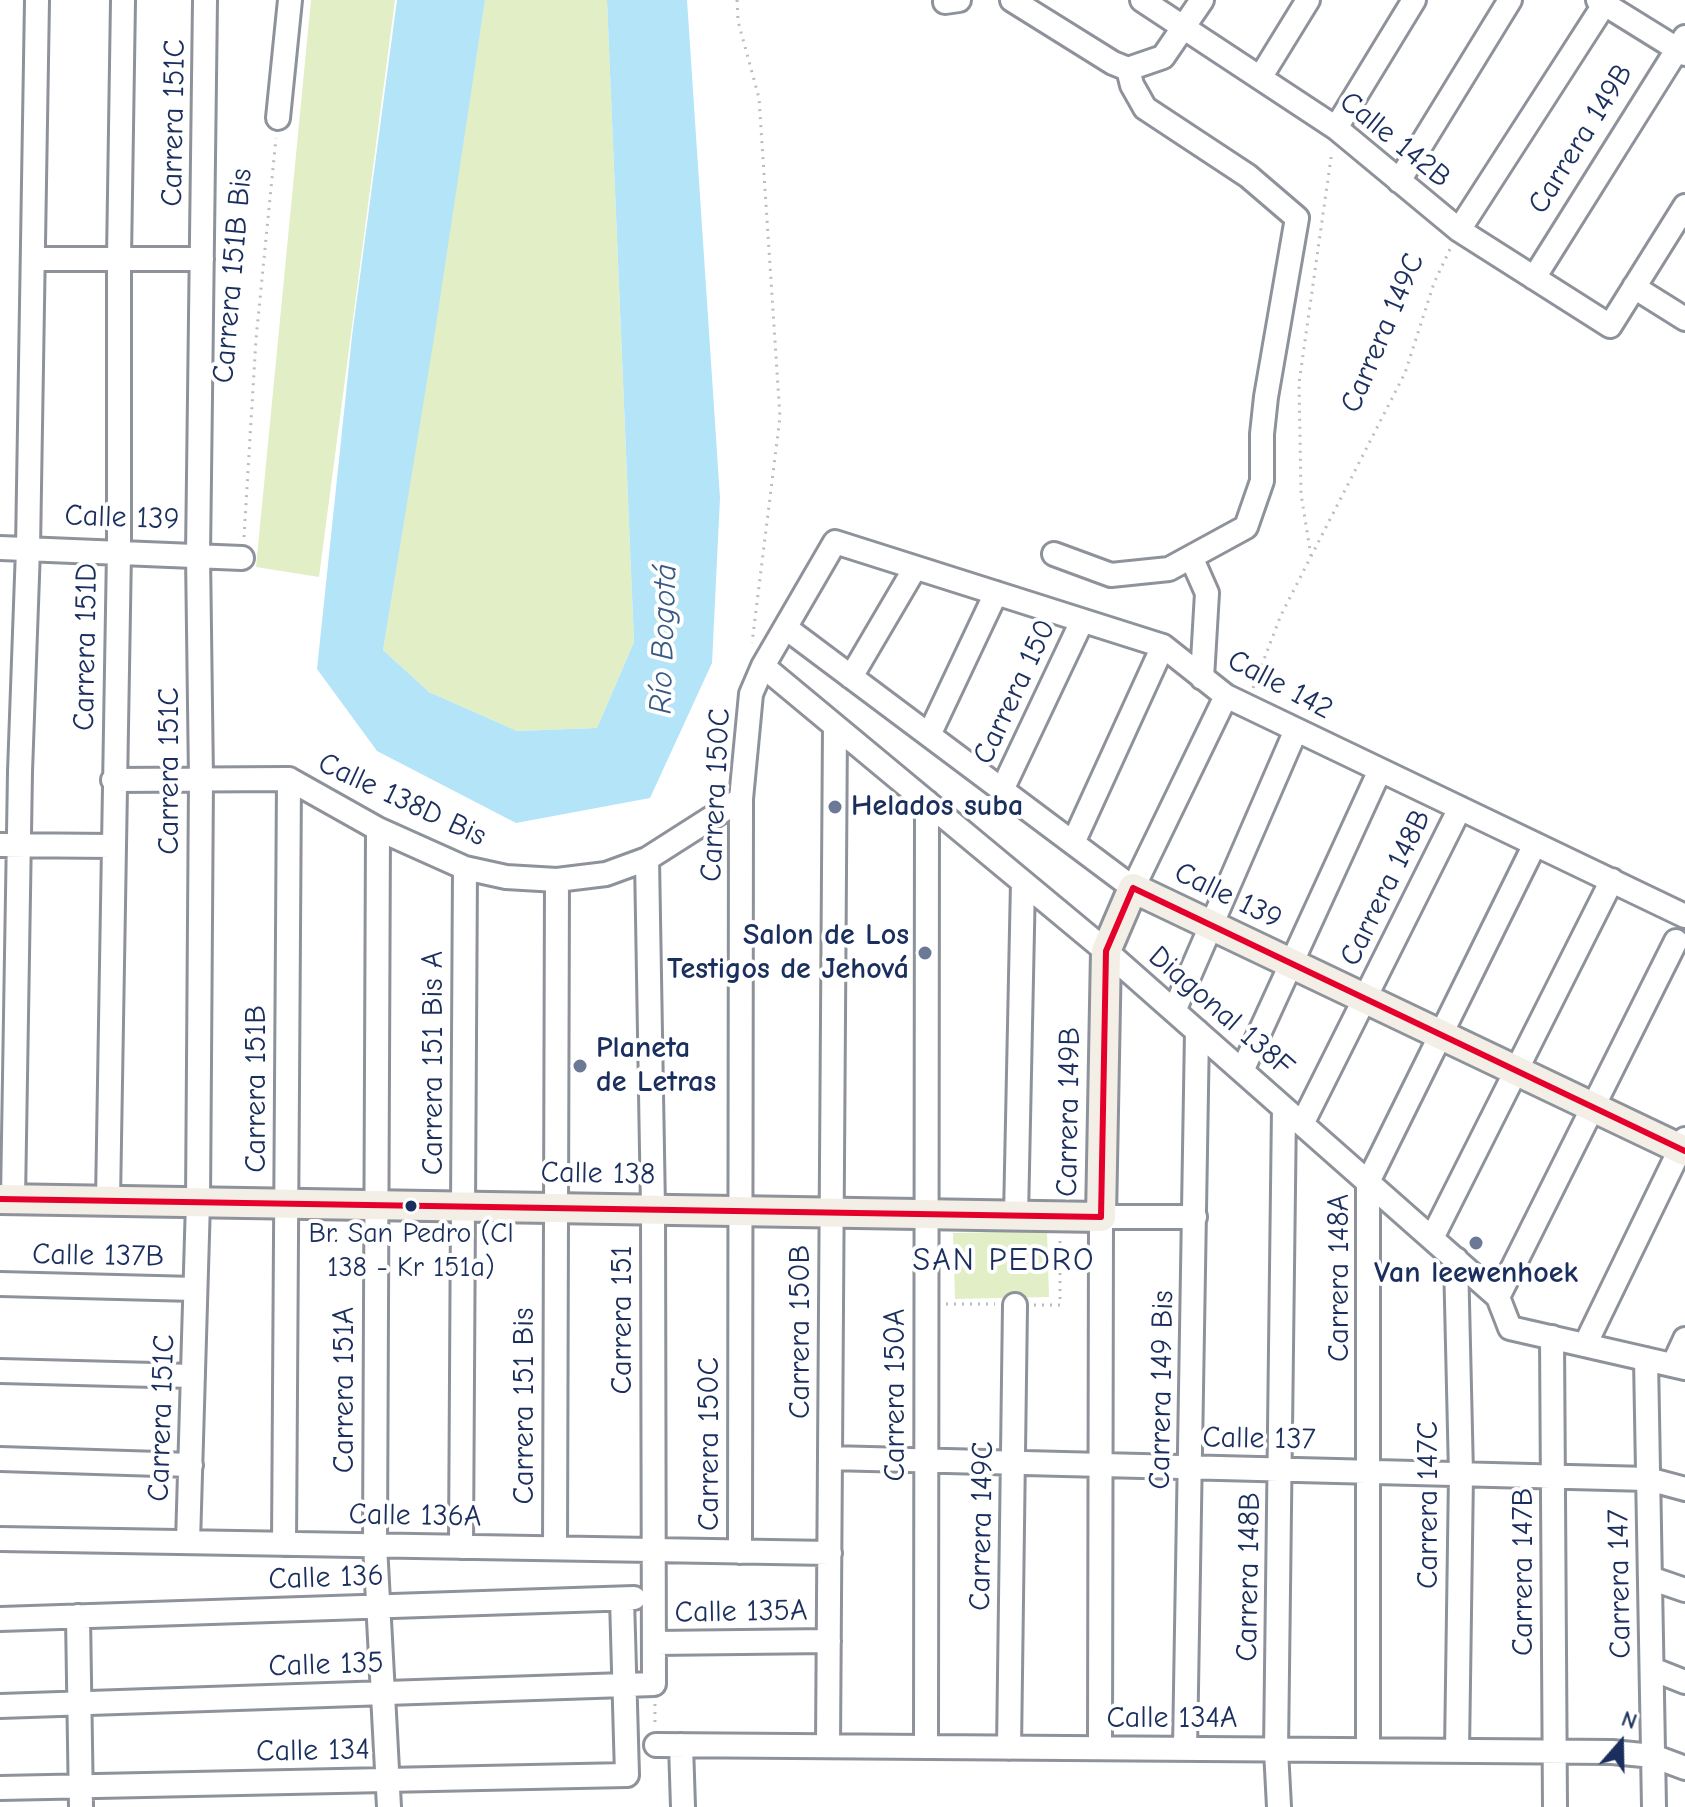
<!DOCTYPE html>
<meta charset="utf-8">
<style>
body{margin:0}
#map{position:relative;width:1685px;height:1807px;overflow:hidden;background:#fff;font-family:"Comic Neue",sans-serif}
canvas{display:block}
.north{position:absolute;left:1581px;top:1703px;width:80px;height:80px;-webkit-text-stroke:6px #fff;paint-order:stroke;rotate:20deg;font-size:22px;font-weight:700;line-height:32px;text-align:center;color:#1b2f5e}
.north::after{content:'';display:block;margin:auto;width:28px;height:36px;background:#1b2f5e;clip-path:polygon(50% 0,100% 100%,50% 72%,0 100%)}
</style>
<div id="map">
<canvas width="1685" height="1807"></canvas>
<div class="north">N</div>
</div>
<script>
const ctx = document.querySelector('canvas').getContext('2d');
ctx.lineJoin = 'round';
function paint(path, color) { ctx.fillStyle = color; ctx.fill(path, 'evenodd'); }
const shape = rows => new Path2D(rows.map(r => 'M' + r).join(''));
function strokePath(path, color, width, dash) { ctx.strokeStyle = color; ctx.lineWidth = width; ctx.lineCap = dash ? 'butt' : 'round'; ctx.setLineDash(dash || []); ctx.stroke(path); }
function drawText(font, color, halo, rows, align = 'center') {
  ctx.font = font + ' "Comic Neue",sans-serif'; ctx.lineWidth = 8; ctx.setLineDash([]); ctx.textBaseline = 'middle'; ctx.strokeStyle = halo; ctx.fillStyle = color; for (const [text, x, y, turn = 0] of rows) {
    ctx.save(); ctx.translate(x, y); ctx.rotate((+turn || 0) * Math.PI / 180); ctx.textAlign = isNaN(turn) ? turn : align; if (halo) ctx.strokeText(text, 0, 0); ctx.fillText(text, 0, 0); ctx.restore();
  }
}
paint(shape([
 [311,0,395,0,319,577,256,567],
 [485,0,607,0,634,642,597,728,517,731,429,692,383,650],
 [1047,1231,1049,1297,955,1299,953,1233]
]), '#e2efc6');
paint(shape([
 [397,0,485,0,434,338,383,650,429,692,517,731,597,728,634,642,607,0,687,0,720,498,712,663,650,798,516,823,377,751,317,669,352,336]
]), '#b3e4f7');
const minor = shape([
 [1012,0,1113,63,1128,69,1163,57,1202,0],
 [1142,0,1336,128,1459,230,1610,326,1685,206],
 [1598,0,1685,54],
 [945,2,959,0],
 [1260,78,1308,0],
 [278,118,290,0],
 [1336,128,1414,0],
 [1399,181,1510,0],
 [1459,230,1607,0],
 [33,259,202,259],
 [1534,278,1685,37],
 [1634,287,1685,319],
 [0,548,242,558],
 [1054,554,1111,575,1169,569,1246,527,1262,481,1262,434,1266,397,1297,218,1248,176,1145,108,1132,85,1128,69],
 [1192,559,1207,593,1202,678],
 [786,628,1133,888,1226,696],
 [763,666,1106,951,1498,1297,1510,1328,1685,1368],
 [851,677,915,568],
 [929,735,996,593],
 [113,780,289,779,378,829,465,868,506,877,557,880,606,874,647,859,741,799],
 [1002,790,1082,621],
 [378,829,375,1545,389,1807],
 [1073,843,1163,646],
 [0,845,113,846],
 [1174,1011,1296,730],
 [1242,1071,1380,770],
 [1302,1124,1460,808],
 [13,1199,20,772,28,549,37,0],
 [108,1200,119,551,119,258,123,0],
 [1016,1216,1023,882],
 [1432,1238,1612,880],
 [1456,1259,1461,1474,1457,1751],
 [0,1284,195,1289],
 [1498,1297,1676,941],
 [1552,1337,1555,1807],
 [1585,1345,1685,1139],
 [1646,1359,1654,1807],
 [1673,1365,1685,1339],
 [0,1371,193,1376],
 [830,1458,1648,1479,1685,1489],
 [0,1459,191,1465],
 [0,1539,830,1553],
 [188,1542,198,1202,201,779,198,555,205,0],
 [284,1544,289,779],
 [461,1547,465,868],
 [555,1548,557,880],
 [740,1552,741,799,751,694,763,666,835,542,1163,646,1226,696,1685,916],
 [1650,1578,1685,1590],
 [78,1616,81,1807],
 [0,1619,634,1598],
 [654,1643,829,1641],
 [1652,1669,1685,1682],
 [0,1706,654,1684,653,1209,647,859],
 [656,1745,1612,1752,1653,1756,1685,1768],
 [681,1745,683,1807],
 [828,1746,835,726],
 [926,1747,927,802],
 [1009,1748,1015,1305],
 [1100,1748,1101,1217,1195,1217],
 [1185,1749,1197,1031],
 [1368,1750,1368,1182,1535,844],
 [0,1788,627,1775,622,1599],
 [1279,1807,1276,1750,1284,1108]
]);
const major = shape([
 [0,1199,1101,1217,1106,951,1133,888,1685,1151]
]);
strokePath(minor, '#8e929a', 28);
strokePath(major, '#8e929a', 34);
strokePath(shape([
 [737,0,738,21,759,98,780,417,752,643],
 [244,537,256,339,276,138],
 [1311,556,1301,494,1299,383,1332,151],
 [1253,688,1281,615,1405,373,1434,283,1451,247],
 [946,1304,995,1304],
 [1034,1305,1060,1305,1060,1238],
 [655,1704,655,1724]
]), '#b9bcc1', 3, [2, 6]);
strokePath(minor, '#fff', 22);
strokePath(major, '#f3efe6', 28);
strokePath(shape([
 [1133,888,1685,1151],
 [0,1199,1101,1217],
 [1101,1217,1106,951,1133,888]
]), '#e4002b', 6);
for (const [x, y, r, color] of [
 [835,807,8,"#6b7896"],
 [925,953,8,"#6b7896"],
 [580,1066,8,"#6b7896"],
 [411,1206,7,"#1b2f5e"],
 [1476,1243,8,"#6b7896"]
]) { const dot = new Path2D(); dot.arc(x, y, r, 0, 2 * Math.PI); ctx.fillStyle = color; ctx.fill(dot); strokePath(dot, '#fff', 3); }
drawText('28px', '#1b2f5e', '#fff', [
 ["Br. San Pedro (Cl",411,1234],
 ["138 - Kr 151a)",411,1268]
]);
drawText('30px', '#1b2f5e', '#fff', [
 ["Carrera 151C",174,123,-89],
 ["Carrera 149B",1581,139,-58],
 ["Calle 142B",1395,140,39],
 ["Carrera 151B Bis",233,276,-85],
 ["Carrera 149C",1383,333,-67],
 ["Calle 139",122,518,2],
 ["Carrera 151D",86,647,-89],
 ["Calle 142",1280,685,28],
 ["Carrera 150",1015,692,-65],
 ["Carrera 151C",170,771,-90],
 ["Carrera 150C",716,795,-87],
 ["Calle 138D Bis",402,800,25],
 ["Carrera 148B",1386,888,-64],
 ["Calle 139",1228,896,26],
 ["Diagonal 138F",1221,1012,41],
 ["Carrera 151 Bis A",434,1063,-90],
 ["Carrera 151B",257,1089,-90],
 ["Carrera 149B",1069,1112,-89],
 ["Calle 138",598,1174,1],
 ["Calle 137B",98,1256,1],
 ["Carrera 148A",1340,1278,-90],
 ["Carrera 151",623,1320,-90],
 ["Carrera 150B",801,1332,-90],
 ["Carrera 151A",345,1390,-90],
 ["Carrera 149 Bis",1162,1390,-89],
 ["Carrera 150A",896,1395,-90],
 ["Carrera 151 Bis",525,1406,-90],
 ["Carrera 151C",162,1418,-88],
 ["Calle 137",1259,1439,1],
 ["Carrera 150C",710,1444,-90],
 ["Carrera 147C",1429,1505,-90],
 ["Calle 136A",415,1516,1],
 ["Carrera 149C",982,1526,-89],
 ["Carrera 147B",1524,1572,-90],
 ["Carrera 148B",1249,1577,-89],
 ["Calle 136",326,1578,-2],
 ["Carrera 147",1620,1584,-91],
 ["Calle 135A",741,1612,-1],
 ["Calle 135",326,1665,-2],
 ["Calle 134A",1172,1719],
 ["Calle 134",313,1751,-1]
]);
drawText('bold 30px', '#1b2f5e', '#fff', [
 ["Helados suba",851,807],
 ["Salon de Los",909,936,"right"],
 ["Testigos de Jehová",909,970,"right"],
 ["Planeta",596,1049],
 ["de Letras",596,1083],
 ["Van leewenhoek",1476,1274,"center"]
], 'left');
drawText('italic 32px', '#395a84', '#fff', [
 ["Río Bogotá",664,639,-88]
]);
ctx.letterSpacing = '2px';
drawText('32px', '#1b2f5e', '#fff', [
 ["SAN PEDRO",1004,1261]
]);
ctx.letterSpacing = '0px';
</script>
